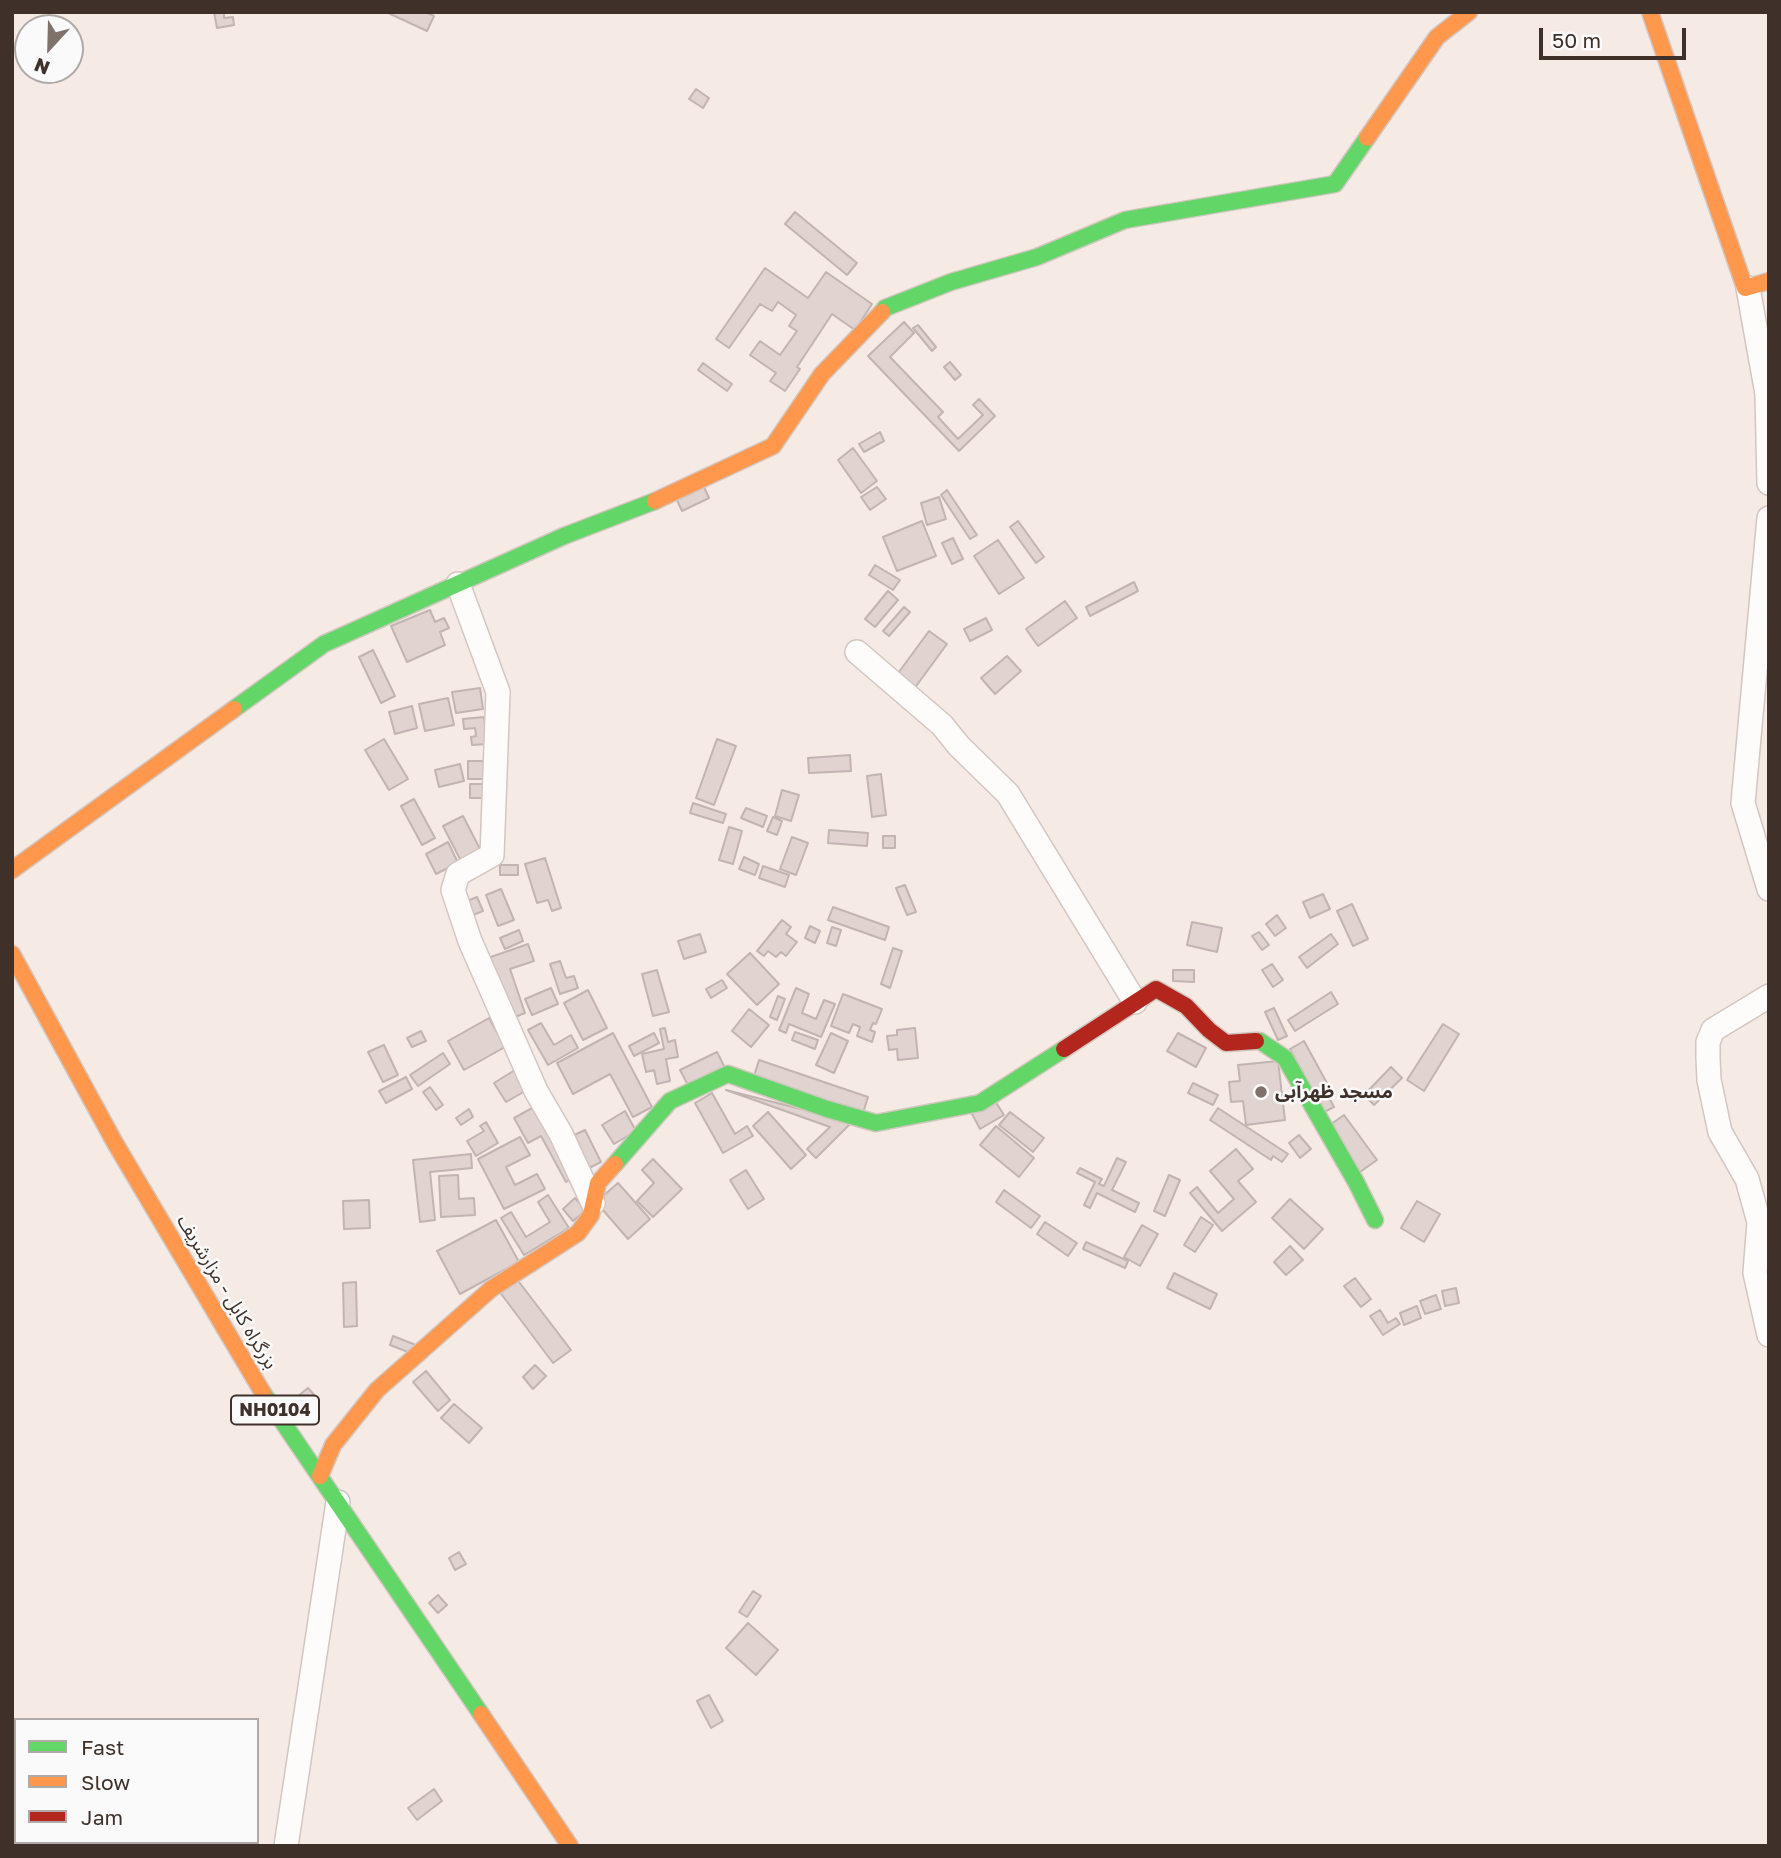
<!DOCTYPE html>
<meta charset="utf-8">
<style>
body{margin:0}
#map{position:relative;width:1781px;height:1858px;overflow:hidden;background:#f6eae5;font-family:"Golos Text",sans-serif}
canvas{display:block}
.frame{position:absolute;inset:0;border:14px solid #3f312a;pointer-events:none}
.legend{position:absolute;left:14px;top:1718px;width:245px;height:126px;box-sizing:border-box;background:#fafafa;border:2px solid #afaaa7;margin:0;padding:9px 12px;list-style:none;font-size:21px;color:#3f312a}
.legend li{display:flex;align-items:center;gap:14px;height:35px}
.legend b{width:35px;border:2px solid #afaaa7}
.north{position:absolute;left:14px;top:14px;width:70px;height:70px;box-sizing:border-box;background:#fafafa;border:2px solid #afaaa7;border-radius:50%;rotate:202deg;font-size:19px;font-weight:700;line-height:28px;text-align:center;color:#3f312a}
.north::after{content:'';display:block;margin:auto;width:24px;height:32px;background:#7f726b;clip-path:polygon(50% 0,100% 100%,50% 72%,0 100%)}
.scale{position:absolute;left:1539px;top:28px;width:147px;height:32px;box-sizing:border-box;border:4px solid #3f312a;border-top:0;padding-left:9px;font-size:21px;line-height:24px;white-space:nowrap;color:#3f312a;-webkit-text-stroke:5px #fafafa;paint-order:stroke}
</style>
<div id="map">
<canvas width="1781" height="1858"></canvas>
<div class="frame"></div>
<ul class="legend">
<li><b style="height:9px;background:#63d668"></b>Fast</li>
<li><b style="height:9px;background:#ff974d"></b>Slow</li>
<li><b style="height:9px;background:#b3261e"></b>Jam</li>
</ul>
<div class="north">N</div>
<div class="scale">50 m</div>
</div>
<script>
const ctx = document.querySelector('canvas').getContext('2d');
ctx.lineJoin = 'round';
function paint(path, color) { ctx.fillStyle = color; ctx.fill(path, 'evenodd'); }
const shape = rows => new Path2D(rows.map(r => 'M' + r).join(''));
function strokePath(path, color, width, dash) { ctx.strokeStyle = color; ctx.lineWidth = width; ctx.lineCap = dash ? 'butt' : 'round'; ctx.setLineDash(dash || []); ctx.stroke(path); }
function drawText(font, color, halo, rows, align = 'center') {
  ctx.font = font + ' "Golos Text","Noto Sans Arabic",sans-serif'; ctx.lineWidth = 5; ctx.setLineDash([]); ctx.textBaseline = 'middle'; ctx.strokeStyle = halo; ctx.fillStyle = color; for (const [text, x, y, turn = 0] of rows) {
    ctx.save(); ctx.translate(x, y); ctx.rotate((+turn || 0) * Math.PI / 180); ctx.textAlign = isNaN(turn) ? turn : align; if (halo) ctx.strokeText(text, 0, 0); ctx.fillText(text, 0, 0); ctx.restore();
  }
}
const building = shape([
 [214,12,224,12,224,18,233,17,234,25,217,28,214,12],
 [386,12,425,12,434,16,427,31,386,12],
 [696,89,709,98,703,108,689,99,696,89],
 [795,212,857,263,847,275,785,224,795,212],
 [765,268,808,298,826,272,872,304,855,330,832,314,797,367,800,369,785,391,770,381,776,373,750,355,760,341,780,355,797,331,789,326,796,315,778,302,772,311,760,304,729,348,716,339,765,268],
 [904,322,914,333,890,357,943,412,938,417,958,439,983,415,973,405,979,399,995,416,959,451,868,356,904,322],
 [918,325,936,347,932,351,913,328,918,325],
 [950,362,961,375,955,380,944,367,950,362],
 [703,363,732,384,727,391,698,370,703,363],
 [880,432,884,441,864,452,859,444,880,432],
 [853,448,877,481,861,493,838,460,853,448],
 [704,487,709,498,682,511,677,500,704,487],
 [877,487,886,499,870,510,861,497,877,487],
 [947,490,977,535,970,539,941,495,947,490],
 [939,497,946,519,927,525,921,503,939,497],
 [922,521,936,556,897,571,883,537,922,521],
 [1018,521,1044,557,1036,563,1010,527,1018,521],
 [953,538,963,559,952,564,942,543,953,538],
 [998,540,1024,578,999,594,974,556,998,540],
 [875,565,900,580,893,590,869,575,875,565],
 [1134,582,1138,591,1090,616,1086,607,1134,582],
 [888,591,898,600,875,627,865,619,888,591],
 [1065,601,1077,618,1038,646,1026,629,1065,601],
 [904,607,910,612,889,636,883,631,904,607],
 [430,610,435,622,444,618,449,628,440,632,445,645,407,662,391,626,430,610],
 [986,618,992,630,970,641,964,629,986,618],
 [929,631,947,644,914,689,896,676,929,631],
 [373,650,395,696,381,703,359,657,373,650],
 [1007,656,1021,671,995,694,981,678,1007,656],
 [480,688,483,709,456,713,452,692,480,688],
 [448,698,454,725,425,731,419,704,448,698],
 [412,706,417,728,395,734,389,712,412,706],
 [484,717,487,744,472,745,471,737,476,736,475,728,464,729,463,719,484,717],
 [384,739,408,779,389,790,365,750,384,739],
 [717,739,736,746,714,805,696,798,717,739],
 [850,755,851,771,809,773,808,758,850,755],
 [468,761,484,761,484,779,468,779,468,761],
 [460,764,464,781,439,787,435,770,460,764],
 [881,774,886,815,872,817,867,776,881,774],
 [470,784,485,784,485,798,470,798,470,784],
 [782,790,799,795,791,821,775,816,782,790],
 [414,799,435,838,422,845,401,806,414,799],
 [693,803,726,814,723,823,690,813,693,803],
 [746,808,767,816,763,827,741,818,746,808],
 [463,816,481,851,461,861,443,826,463,816],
 [773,817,782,821,777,835,767,831,773,817],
 [729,827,742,831,733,864,719,860,729,827],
 [829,830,868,833,867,846,828,843,829,830],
 [883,836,895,836,895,848,883,848,883,836],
 [792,837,808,843,796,875,780,869,792,837],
 [448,842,458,863,436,874,426,854,448,842],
 [744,857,759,864,755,875,739,869,744,857],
 [545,858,561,908,552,911,548,900,537,903,525,864,545,858],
 [500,865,518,865,518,875,500,875,500,865],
 [763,866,789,875,785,887,759,878,763,866],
 [905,885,916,912,907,915,896,888,905,885],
 [501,889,514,920,498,926,486,895,501,889],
 [1323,894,1330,909,1310,918,1303,902,1323,894],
 [477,897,483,911,473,915,467,901,477,897],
 [1352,904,1368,939,1353,946,1337,911,1352,904],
 [833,907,889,927,885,940,828,920,833,907],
 [1277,915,1286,928,1275,936,1266,924,1277,915],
 [782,920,791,927,786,934,797,942,786,956,781,952,776,957,768,951,764,956,757,951,782,920],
 [1192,922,1222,928,1217,952,1187,945,1192,922],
 [810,926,820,931,815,943,805,938,810,926],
 [832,927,841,930,836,946,827,943,832,927],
 [519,930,523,941,505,949,500,938,519,930],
 [1259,932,1269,945,1262,950,1252,936,1259,932],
 [700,934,706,952,684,959,678,941,700,934],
 [1331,934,1338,944,1307,968,1299,957,1331,934],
 [528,944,534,961,510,969,525,1013,510,1019,488,958,528,944],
 [893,948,902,951,890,988,881,984,893,948],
 [750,953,779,984,757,1005,727,974,750,953],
 [560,961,566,978,574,976,578,988,560,994,550,964,560,961],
 [1272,964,1283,980,1273,987,1262,970,1272,964],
 [657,970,669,1012,653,1016,642,974,657,970],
 [1173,970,1194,970,1194,982,1173,981,1173,970],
 [722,980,727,988,711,998,706,989,722,980],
 [551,988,558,1004,532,1015,525,999,551,988],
 [796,988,809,994,802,1013,816,1019,824,1000,835,1004,821,1037,789,1024,786,1033,779,1030,796,988],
 [588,990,607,1028,583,1040,564,1003,588,990],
 [1331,992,1338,1004,1295,1031,1288,1020,1331,992],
 [843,994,882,1009,876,1024,873,1023,870,1030,875,1032,872,1042,857,1036,860,1027,853,1024,849,1033,831,1026,843,994],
 [778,996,785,999,777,1020,770,1017,778,996],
 [1274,1008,1287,1036,1278,1040,1265,1012,1274,1008],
 [749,1009,769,1025,751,1047,732,1031,749,1009],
 [489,1018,505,1047,464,1070,448,1041,489,1018],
 [541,1023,554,1045,571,1035,578,1048,548,1065,528,1030,541,1023],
 [1443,1024,1459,1034,1424,1091,1407,1080,1443,1024],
 [665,1028,668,1042,675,1040,678,1057,666,1059,670,1081,657,1084,654,1070,646,1072,642,1054,664,1049,660,1029,665,1028],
 [915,1028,918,1058,898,1060,897,1049,889,1050,887,1036,897,1035,897,1030,915,1028],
 [421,1031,426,1041,412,1047,407,1038,421,1031],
 [795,1032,818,1040,815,1049,792,1040,795,1032],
 [613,1033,652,1107,633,1117,610,1074,573,1094,557,1063,613,1033],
 [654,1033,659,1043,634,1056,629,1046,654,1033],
 [831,1033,848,1041,834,1073,816,1065,831,1033],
 [1178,1033,1206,1048,1196,1067,1167,1051,1178,1033],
 [1304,1041,1328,1085,1324,1088,1334,1107,1324,1112,1290,1049,1304,1041],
 [384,1045,398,1075,383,1082,368,1052,384,1045],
 [717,1052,725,1068,689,1087,680,1070,717,1052],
 [443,1053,450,1064,418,1086,410,1075,443,1053],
 [759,1060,868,1097,863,1113,754,1076,759,1060],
 [1278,1061,1285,1120,1246,1125,1243,1101,1231,1102,1229,1082,1240,1081,1238,1065,1278,1061],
 [1391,1067,1402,1078,1374,1105,1364,1095,1391,1067],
 [515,1070,527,1090,506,1102,494,1083,515,1070],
 [406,1077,412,1089,386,1103,379,1091,406,1077],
 [1193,1083,1218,1095,1213,1105,1188,1093,1193,1083],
 [430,1087,443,1105,436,1110,423,1092,430,1087],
 [726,1090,852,1122,816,1158,807,1149,830,1127,726,1090],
 [712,1093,735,1134,747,1126,753,1136,723,1153,695,1103,712,1093],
 [995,1101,1004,1115,980,1129,972,1114,995,1101],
 [536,1106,575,1177,566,1182,541,1136,528,1143,514,1118,536,1106],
 [1218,1108,1288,1154,1282,1162,1273,1156,1271,1160,1210,1120,1218,1108],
 [469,1109,473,1117,461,1125,456,1118,469,1109],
 [625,1111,636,1131,614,1144,602,1125,625,1111],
 [768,1112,806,1155,791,1169,753,1126,768,1112],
 [1010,1112,1044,1138,1033,1152,999,1125,1010,1112],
 [1344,1115,1377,1160,1360,1172,1327,1127,1344,1115],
 [486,1122,498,1143,476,1156,467,1141,484,1131,480,1126,486,1122],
 [996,1126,1034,1158,1019,1177,980,1145,996,1126],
 [585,1130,601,1162,583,1171,568,1138,585,1130],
 [1299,1135,1311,1149,1300,1158,1289,1143,1299,1135],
 [520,1137,530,1155,506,1167,515,1185,537,1174,545,1189,504,1209,478,1159,520,1137],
 [1236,1149,1253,1169,1238,1181,1256,1202,1222,1231,1190,1193,1197,1187,1218,1213,1234,1199,1210,1171,1236,1149],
 [471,1154,472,1168,430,1172,435,1220,420,1222,413,1160,471,1154],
 [1117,1158,1126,1162,1112,1190,1139,1203,1135,1212,1097,1193,1090,1208,1084,1205,1095,1182,1077,1173,1080,1168,1102,1179,1099,1184,1104,1186,1117,1158],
 [653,1159,682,1189,653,1217,637,1201,654,1183,642,1170,653,1159],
 [746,1170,764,1199,748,1209,730,1180,746,1170],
 [458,1175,459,1199,474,1198,475,1215,441,1217,439,1176,458,1175],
 [1169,1175,1180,1180,1165,1216,1154,1211,1169,1175],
 [618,1183,650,1219,628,1239,596,1202,618,1183],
 [1004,1190,1040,1216,1031,1228,996,1202,1004,1190],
 [548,1195,569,1228,524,1255,501,1218,511,1212,526,1237,550,1222,538,1202,548,1195],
 [575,1198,586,1210,573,1221,563,1209,575,1198],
 [1290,1199,1323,1229,1304,1249,1272,1218,1290,1199],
 [369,1200,370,1228,344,1229,343,1201,369,1200],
 [1417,1201,1440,1214,1424,1242,1401,1228,1417,1201],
 [1201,1217,1213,1225,1195,1252,1184,1245,1201,1217],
 [496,1220,519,1262,460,1294,437,1251,496,1220],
 [1045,1222,1077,1243,1068,1256,1037,1234,1045,1222],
 [1142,1225,1158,1234,1140,1266,1124,1257,1142,1225],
 [1086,1242,1128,1261,1125,1268,1083,1249,1086,1242],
 [1290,1246,1303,1260,1286,1275,1274,1262,1290,1246],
 [1174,1273,1217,1294,1210,1309,1167,1288,1174,1273],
 [516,1278,571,1350,553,1363,499,1291,516,1278],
 [1355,1278,1371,1299,1361,1307,1344,1286,1355,1278],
 [356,1282,357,1326,344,1327,343,1283,356,1282],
 [1456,1288,1459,1303,1445,1306,1442,1291,1456,1288],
 [1436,1295,1441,1309,1425,1314,1420,1301,1436,1295],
 [1417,1306,1421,1318,1404,1325,1400,1313,1417,1306],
 [1380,1310,1388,1323,1396,1318,1400,1324,1383,1335,1370,1316,1380,1310],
 [393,1336,416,1345,413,1354,390,1345,393,1336],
 [535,1365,546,1376,533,1389,523,1377,535,1365],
 [426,1371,450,1400,438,1411,413,1382,426,1371],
 [308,1388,316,1397,301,1409,293,1400,308,1388],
 [454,1404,482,1428,469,1443,441,1418,454,1404],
 [459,1552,466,1564,455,1570,449,1558,459,1552],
 [753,1591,761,1596,747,1617,739,1612,753,1591],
 [438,1595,447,1605,438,1613,429,1603,438,1595],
 [748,1623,778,1650,756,1675,726,1648,748,1623],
 [709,1695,723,1721,711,1728,697,1701,709,1695],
 [434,1789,442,1801,417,1820,408,1808,434,1789]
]);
paint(building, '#e1d3d0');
strokePath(building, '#c1b4b1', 2);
const street = shape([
 [1748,288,1767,394,1769,483],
 [1769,518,1743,803,1769,889],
 [458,584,498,692,492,855,458,874,453,890,470,941,536,1091,561,1134,593,1203],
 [857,652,942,725,959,746,1008,794,1135,1002],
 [1769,996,1713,1030,1708,1042,1708,1058,1709,1080,1720,1132,1747,1179,1759,1222,1755,1273,1769,1335],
 [286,1846,338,1502]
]);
const fast = shape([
 [882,312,885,308,951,282,1037,257,1125,220,1335,184,1367,138],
 [234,709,324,644,564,536,655,501],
 [1256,1041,1260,1041,1285,1058,1356,1182,1375,1220],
 [615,1164,670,1101,728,1074,827,1109,876,1123,980,1103,1064,1049],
 [263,1393,481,1714]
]);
const slow = shape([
 [1650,12,1745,288,1769,281],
 [1367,138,1437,37,1469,12],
 [655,501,773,446,822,374,882,312],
 [12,870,234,709],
 [12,954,115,1143,263,1393],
 [320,1476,333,1445,377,1390,491,1289,578,1233,591,1215,598,1183,615,1164],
 [481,1714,570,1846]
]);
const jam = shape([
 [1064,1049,1156,989,1186,1006,1209,1030,1226,1043,1256,1041]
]);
strokePath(street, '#d2c6c0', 26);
strokePath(fast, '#d2c6c0', 19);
strokePath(slow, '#d2c6c0', 19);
strokePath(jam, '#d2c6c0', 19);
strokePath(street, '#fefcfb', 23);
strokePath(fast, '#63d668', 16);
strokePath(slow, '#ff974d', 16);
strokePath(jam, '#b3261e', 16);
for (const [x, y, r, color] of [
 [1261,1092,7,"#7f726b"]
]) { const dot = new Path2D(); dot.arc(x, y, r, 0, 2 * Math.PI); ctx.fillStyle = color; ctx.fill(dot); strokePath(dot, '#fafafa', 2.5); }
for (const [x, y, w] of [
 [275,1410,88]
]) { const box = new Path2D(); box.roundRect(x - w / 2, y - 14.5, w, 29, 5); ctx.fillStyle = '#fafafa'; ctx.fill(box); strokePath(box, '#3f312a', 2); }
drawText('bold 18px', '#3f312a', null, [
 ["NH0104",275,1410]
]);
drawText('bold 19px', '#3f312a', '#fafafa', [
 ["مسجد ظهرآبی",1275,1092]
], 'left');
drawText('19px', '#3f312a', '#fafafa', [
 ["بزرگراه کابل - مزارشریف",227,1292,59]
]);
</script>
